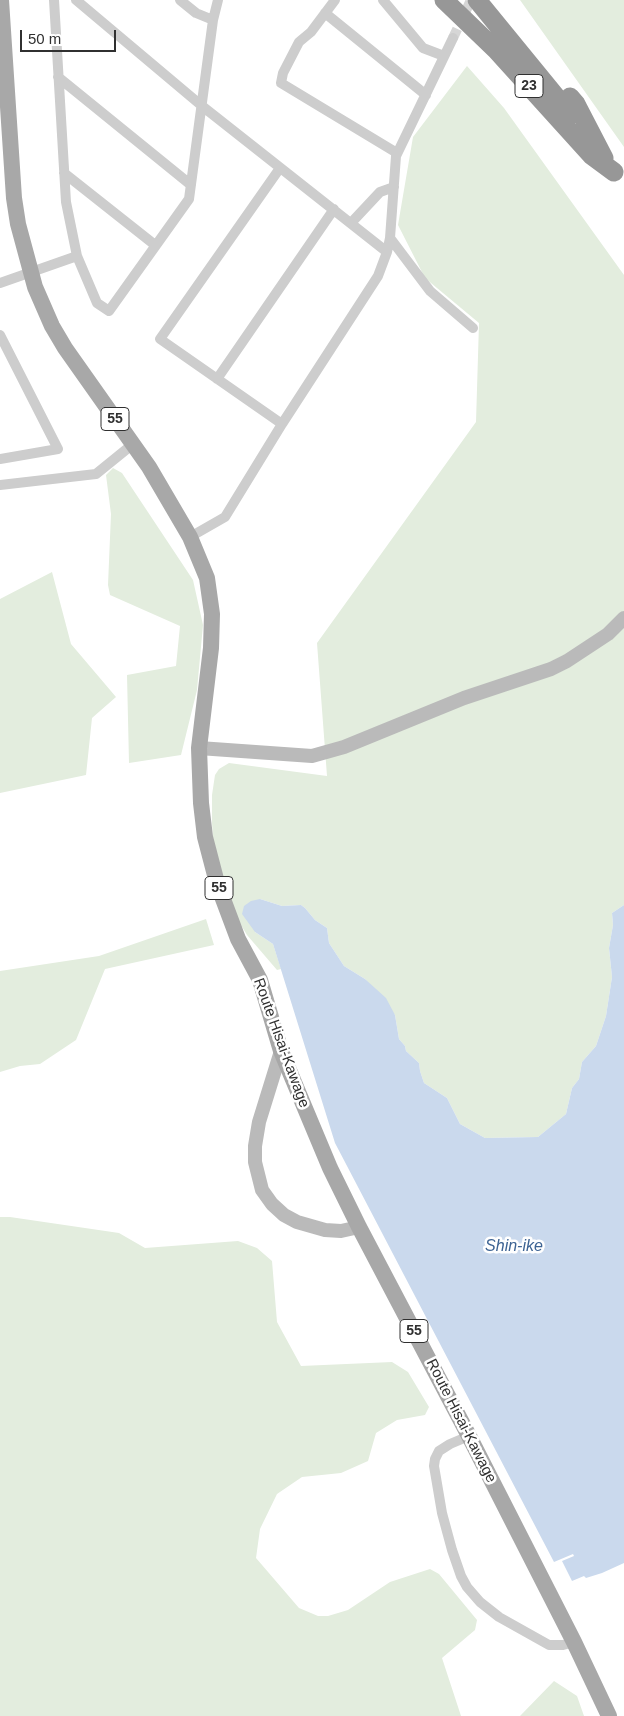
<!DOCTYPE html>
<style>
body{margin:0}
#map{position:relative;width:624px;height:1716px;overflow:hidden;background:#fff;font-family:Helvetica,sans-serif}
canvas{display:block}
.scale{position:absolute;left:20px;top:30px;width:96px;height:22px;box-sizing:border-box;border:2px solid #303030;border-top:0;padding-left:6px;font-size:15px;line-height:18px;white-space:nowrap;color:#303030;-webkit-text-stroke:4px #fff;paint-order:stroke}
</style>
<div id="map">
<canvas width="624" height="1716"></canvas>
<div class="scale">50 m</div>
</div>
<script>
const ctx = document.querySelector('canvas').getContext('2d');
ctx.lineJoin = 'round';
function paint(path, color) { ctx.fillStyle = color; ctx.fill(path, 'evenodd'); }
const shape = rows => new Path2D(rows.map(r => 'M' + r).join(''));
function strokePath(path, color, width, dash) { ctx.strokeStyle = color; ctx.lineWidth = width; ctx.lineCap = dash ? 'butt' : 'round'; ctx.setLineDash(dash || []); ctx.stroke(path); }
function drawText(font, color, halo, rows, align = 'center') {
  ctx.font = font + ' Helvetica,sans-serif'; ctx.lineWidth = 5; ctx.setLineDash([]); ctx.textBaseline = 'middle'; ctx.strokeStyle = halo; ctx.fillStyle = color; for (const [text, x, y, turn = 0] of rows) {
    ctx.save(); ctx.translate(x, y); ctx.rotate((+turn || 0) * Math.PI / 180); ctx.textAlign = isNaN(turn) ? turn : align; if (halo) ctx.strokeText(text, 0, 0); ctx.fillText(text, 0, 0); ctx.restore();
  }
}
paint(shape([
 [520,0,624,0,624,147],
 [467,66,504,108,624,275,624,905,612,913,613,925,609,948,612,977,606,1016,596,1046,582,1062,579,1079,572,1088,566,1114,538,1137,485,1138,460,1124,447,1098,424,1083,420,1071,419,1063,406,1051,405,1046,399,1039,395,1015,365,979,344,966,329,943,327,928,315,920,305,908,301,905,282,906,260,899,255,932,273,944,281,969,277,970,247,935,233,912,214,850,212,823,212,795,215,775,219,769,229,763,327,776,317,643,476,422,479,323,425,278,398,225,413,137],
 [113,468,122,473,193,580,203,625,197,690,181,755,129,763,127,675,176,666,180,626,110,595,108,585,111,514,106,475],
 [52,572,71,644,116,697,92,718,86,775,0,793,0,599],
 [206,919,214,945,105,969,76,1040,40,1064,20,1066,0,1072,0,971,99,956],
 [0,1217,10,1217,119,1233,145,1248,238,1241,257,1248,272,1261,277,1322,301,1366,392,1362,408,1372,429,1407,425,1415,397,1420,376,1433,368,1461,341,1473,302,1477,277,1494,260,1529,256,1558,299,1608,318,1616,328,1616,348,1610,390,1582,430,1569,439,1574,477,1620,475,1630,442,1658,461,1716,0,1716],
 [554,1681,577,1696,584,1716,520,1716]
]), '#e3edde');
paint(shape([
 [260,899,282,906,301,905,305,908,315,920,327,928,329,943,344,966,365,979,386,998,395,1015,399,1039,405,1046,406,1051,419,1063,420,1071,424,1083,447,1098,460,1124,485,1138,538,1137,566,1114,572,1088,579,1079,582,1062,596,1046,606,1016,612,977,609,948,613,925,612,913,624,905,624,1563,602,1573,586,1578,584,1576,572,1581,562,1561,574,1556,573,1554,554,1562,335,1143,273,944,255,932,242,914,244,906,251,901]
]), '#cad9ed');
strokePath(shape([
 [453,38,471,0]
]), '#d6d6d6', 10, [10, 5]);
strokePath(shape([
 [54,0,66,202,77,256,97,303,109,311,189,199,213,20,218,0],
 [76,0,202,106,387,252],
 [180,0,196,13,213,20],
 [335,0,311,32,299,42,283,73,281,83,397,153],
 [383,0,423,48,444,56],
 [325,13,426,95],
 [58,77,191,185],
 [280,168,160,339,282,424],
 [64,173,155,245],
 [351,223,380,192,394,187],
 [390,238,430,291,473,328],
 [0,283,77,256],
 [0,335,58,449,0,459],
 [217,379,334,209],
 [0,485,96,474,133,444],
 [190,537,225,517,282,424,378,276,387,252,390,238,396,156,453,38],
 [469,1436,450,1444,439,1451,435,1459,434,1466,442,1513,452,1550,461,1576,467,1587,480,1602,499,1617,549,1645,563,1645,574,1642]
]), '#cdcdcd', 10);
strokePath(shape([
 [199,748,312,756,344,747,464,698,551,669,567,661,608,634,624,618],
 [281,1051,259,1122,255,1146,255,1162,262,1190,272,1204,284,1215,297,1222,325,1230,341,1231,359,1227]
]), '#bababa', 14);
strokePath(shape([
 [1,0,14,198,18,224,35,287,52,326,65,348,149,467,190,537,207,578,212,614,211,648,199,748,201,803,205,837,217,883,238,939,260,980,281,1051,330,1168,359,1227,469,1436,574,1642,609,1716]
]), '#a8a8a8', 16);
strokePath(shape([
 [444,0,496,50,591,155,614,172],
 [477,0,571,115],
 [570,97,576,104,604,158]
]), '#979797', 19);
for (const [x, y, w] of [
 [529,86,28],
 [115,419,28],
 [219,888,28],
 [414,1331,28]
]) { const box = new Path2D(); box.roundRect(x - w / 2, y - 11.5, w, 23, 4); ctx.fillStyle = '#fff'; ctx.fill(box); strokePath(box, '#303030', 1); }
drawText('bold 14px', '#303030', null, [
 ["23",529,86],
 ["55",115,419],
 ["55",219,888],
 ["55",414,1331]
]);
drawText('15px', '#303030', '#fff', [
 ["Route Hisai-Kawage",281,1043,70],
 ["Route Hisai-Kawage",461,1421,63]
]);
drawText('italic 16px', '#3d6393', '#fff', [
 ["Shin-ike",514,1247]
]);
</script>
